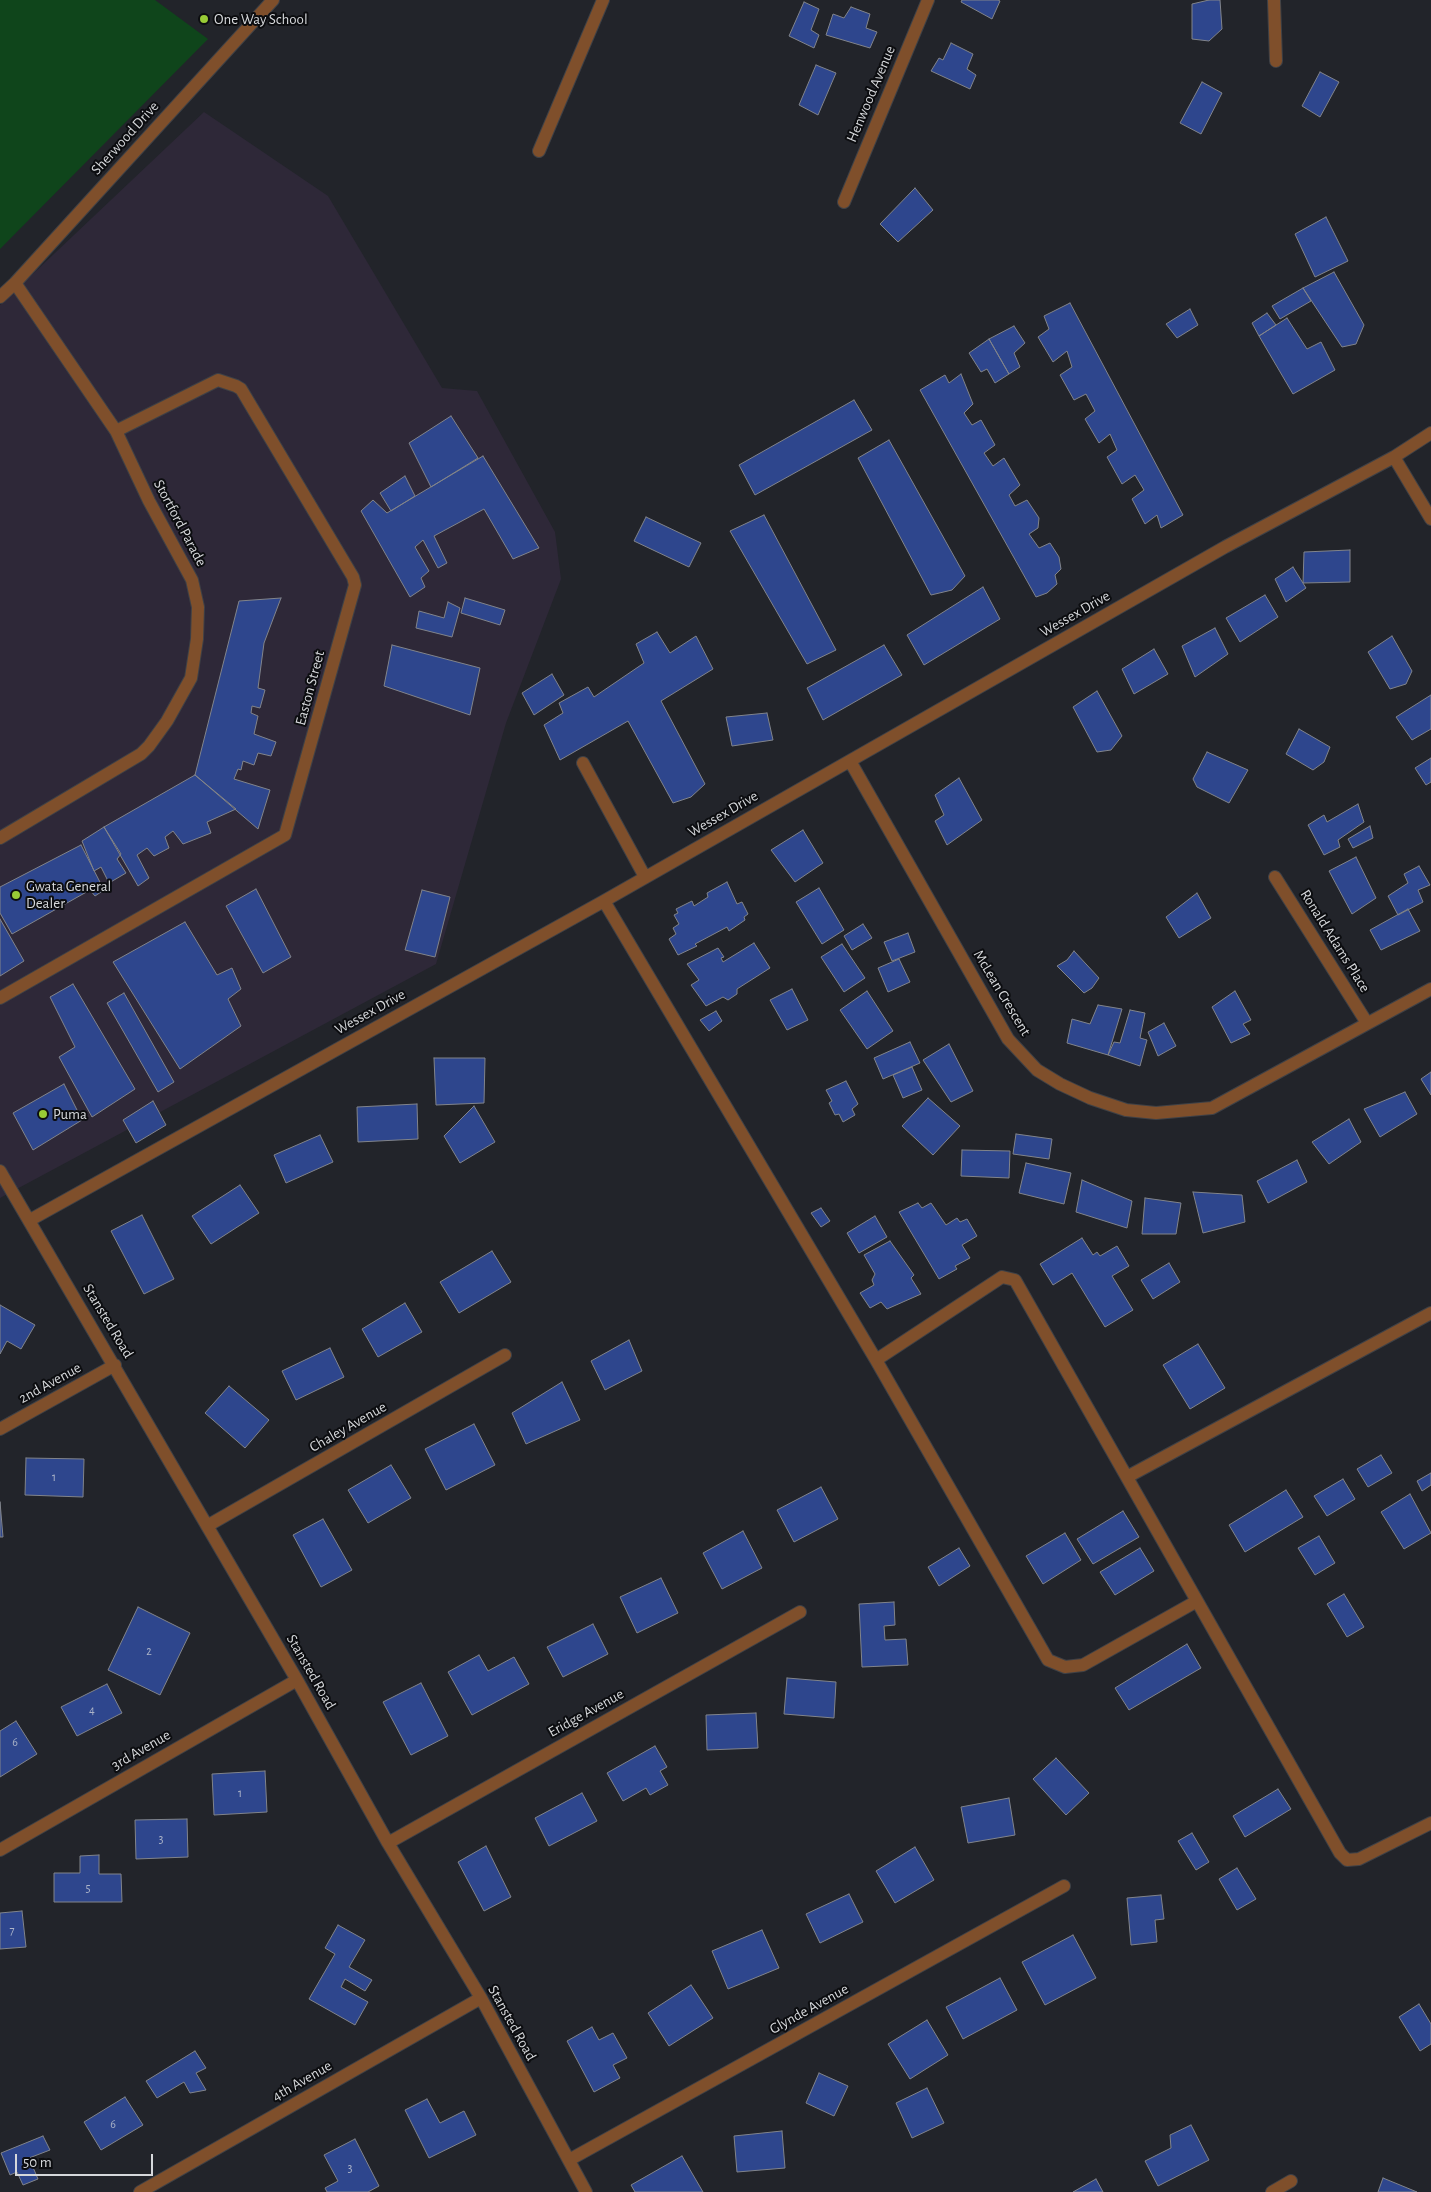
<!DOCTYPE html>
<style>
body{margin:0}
#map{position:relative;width:1431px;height:2192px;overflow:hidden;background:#22242a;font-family:"Alegreya Sans",sans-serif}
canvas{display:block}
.scale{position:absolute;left:15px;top:2154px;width:138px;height:22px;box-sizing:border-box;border:2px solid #d6d8db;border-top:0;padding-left:6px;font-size:15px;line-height:18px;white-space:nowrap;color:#d6d8db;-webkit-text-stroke:4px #0c0d10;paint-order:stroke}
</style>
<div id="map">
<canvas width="1431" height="2192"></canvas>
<div class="scale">50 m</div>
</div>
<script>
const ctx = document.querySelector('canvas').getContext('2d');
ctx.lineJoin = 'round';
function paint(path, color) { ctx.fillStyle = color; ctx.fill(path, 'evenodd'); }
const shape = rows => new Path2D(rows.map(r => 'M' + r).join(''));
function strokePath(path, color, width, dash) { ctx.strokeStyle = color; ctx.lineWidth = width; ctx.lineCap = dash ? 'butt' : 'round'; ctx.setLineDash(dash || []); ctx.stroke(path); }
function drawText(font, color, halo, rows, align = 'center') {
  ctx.font = font + ' "Alegreya Sans",sans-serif'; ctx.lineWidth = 4; ctx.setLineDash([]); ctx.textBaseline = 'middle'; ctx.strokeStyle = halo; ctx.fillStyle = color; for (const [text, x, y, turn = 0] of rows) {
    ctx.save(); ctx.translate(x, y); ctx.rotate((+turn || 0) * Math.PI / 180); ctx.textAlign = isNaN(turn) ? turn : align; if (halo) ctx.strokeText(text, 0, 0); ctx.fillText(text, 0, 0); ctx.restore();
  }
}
paint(shape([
 [204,112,328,196,442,388,477,391,555,532,561,579,506,723,436,964,0,1198,0,305]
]), '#2e2838');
paint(shape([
 [0,0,155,0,208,39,0,249]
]), '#0f451b');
const building = shape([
 [962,0,998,0,1000,1,992,19,961,2,962,0],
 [1209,0,1220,0,1222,29,1209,41,1192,39,1192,4,1209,0],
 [804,2,819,9,811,30,819,35,814,48,789,36,804,2],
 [851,7,870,14,866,28,877,32,870,48,826,35,833,14,844,18,851,7],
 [951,43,973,54,967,69,976,75,970,89,931,71,939,58,943,60,951,43],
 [816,65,836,73,818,115,799,105,816,65],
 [1320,72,1339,82,1320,117,1302,106,1320,72],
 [1202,82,1222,93,1201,134,1180,123,1202,82],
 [915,188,933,210,898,242,880,224,915,188],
 [1326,217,1348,261,1315,277,1295,234,1326,217],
 [1334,272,1364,325,1356,344,1342,347,1303,288,1334,272],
 [1303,288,1311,301,1280,319,1272,306,1303,288],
 [1070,303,1183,515,1161,528,1157,515,1145,524,1132,499,1144,490,1135,475,1122,484,1107,457,1117,450,1110,434,1099,443,1085,419,1095,411,1086,394,1074,400,1060,375,1072,367,1067,351,1053,362,1038,337,1049,329,1044,316,1070,303],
 [1190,309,1198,325,1177,338,1166,324,1190,309],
 [1267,313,1276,325,1259,336,1252,323,1267,313],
 [1287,318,1307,349,1321,342,1335,370,1293,394,1259,336,1287,318],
 [1014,326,1025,343,1014,353,1020,367,1009,374,989,339,1014,326],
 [989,339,1009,374,995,383,987,369,981,372,969,353,989,339],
 [961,374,973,404,964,413,972,425,981,420,995,445,984,453,993,466,1004,458,1020,485,1009,495,1015,506,1027,500,1039,518,1038,528,1029,534,1039,548,1050,543,1059,557,1061,569,1055,575,1057,584,1047,593,1036,597,920,390,945,375,949,383,961,374],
 [854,400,872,430,755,495,739,465,854,400],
 [451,416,478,458,431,487,409,443,451,416],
 [889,440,965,576,952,590,931,595,858,458,889,440],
 [483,456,539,548,513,559,484,509,434,536,447,563,438,568,423,540,415,547,429,571,421,578,425,587,410,597,361,511,373,500,387,513,483,456],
 [405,476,415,496,391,511,380,493,405,476],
 [764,515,836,650,807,664,730,531,764,515],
 [646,517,701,543,689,567,634,541,646,517],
 [1350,550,1350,582,1303,583,1304,552,1350,550],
 [1293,567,1306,588,1286,602,1275,579,1293,567],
 [983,587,1000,619,924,665,907,635,983,587],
 [1265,595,1278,617,1240,642,1226,618,1265,595],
 [281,598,264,643,258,688,265,690,260,708,252,706,251,713,258,716,254,734,276,742,271,756,258,753,254,765,243,761,241,770,238,769,234,779,270,790,258,829,195,775,239,601,281,598],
 [465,598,505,610,500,625,461,613,465,598],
 [448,602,460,608,452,637,416,628,419,611,444,618,448,602],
 [1215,628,1228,654,1195,677,1182,646,1215,628],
 [657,632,670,653,696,636,713,669,661,701,705,784,691,797,673,803,628,721,560,760,544,725,563,713,559,703,588,687,594,697,644,663,636,644,657,632],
 [1392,636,1412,671,1406,684,1390,689,1368,652,1392,636],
 [392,645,480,668,470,715,384,686,392,645],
 [884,645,902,675,823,720,807,688,884,645],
 [1154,649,1168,674,1134,694,1122,669,1154,649],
 [552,674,564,695,534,715,522,693,552,674],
 [1097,691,1122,736,1111,750,1097,752,1073,707,1097,691],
 [1431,695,1431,729,1412,740,1396,717,1431,695],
 [767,713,773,740,732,746,726,717,767,713],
 [1299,729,1330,747,1324,762,1313,770,1286,754,1299,729],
 [1207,752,1248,770,1229,803,1197,787,1193,779,1207,752],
 [1431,758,1431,782,1426,785,1415,768,1431,758],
 [195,775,236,809,207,822,211,833,183,844,173,831,165,837,169,848,154,856,147,848,137,855,149,878,138,886,104,827,195,775],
 [959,778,982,820,947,845,935,821,944,815,935,795,959,778],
 [1358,804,1364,822,1338,840,1340,847,1324,855,1308,825,1324,815,1327,822,1358,804],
 [1370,826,1373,838,1353,848,1348,839,1370,826],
 [104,827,121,854,117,859,126,873,109,883,101,867,94,871,82,841,104,827],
 [803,830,823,863,795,882,771,850,803,830],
 [81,845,104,890,95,896,90,890,12,934,0,913,0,887,81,845],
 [1356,857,1376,898,1352,914,1329,871,1356,857],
 [1419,866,1430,885,1418,890,1423,902,1398,915,1388,896,1408,883,1404,874,1419,866],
 [727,882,737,904,742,902,748,914,744,917,745,920,729,931,727,927,695,944,697,946,678,955,669,939,676,934,673,928,679,924,674,915,678,913,676,909,692,901,694,906,708,897,707,893,727,882],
 [819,888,844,930,822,944,796,902,819,888],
 [256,889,291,957,263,973,226,906,256,889],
 [422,890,450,897,435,957,405,950,422,890],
 [1197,893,1211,918,1179,938,1166,917,1197,893],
 [1408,909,1420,931,1381,950,1370,930,1408,909],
 [0,919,24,961,0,976,0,919],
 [185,922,217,975,232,968,241,989,228,999,241,1026,180,1069,113,962,185,922],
 [863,924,872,938,852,950,844,936,863,924],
 [908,933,915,952,892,961,884,942,908,933],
 [754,943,770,968,737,989,737,994,728,1000,723,997,706,1006,691,985,699,980,687,964,718,948,724,957,721,958,723,962,754,943],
 [842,944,865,978,844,992,821,957,842,944],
 [1074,951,1099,978,1092,988,1084,993,1057,966,1067,960,1074,951],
 [899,959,910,982,888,992,878,968,899,959],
 [73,984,135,1089,92,1117,59,1057,75,1047,50,997,73,984],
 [792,989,808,1020,787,1030,770,1000,792,989],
 [867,991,893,1031,867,1049,840,1010,867,991],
 [1235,991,1251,1020,1243,1024,1250,1034,1231,1043,1212,1007,1235,991],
 [124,993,174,1082,158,1092,107,1003,124,993],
 [1098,1005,1122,1009,1108,1055,1067,1043,1072,1019,1090,1024,1098,1005],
 [1130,1010,1145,1013,1140,1038,1147,1040,1140,1066,1108,1055,1114,1042,1120,1043,1130,1010],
 [716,1011,722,1021,709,1031,700,1020,716,1011],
 [1164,1023,1176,1046,1158,1056,1148,1032,1164,1023],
 [910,1042,920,1063,883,1079,874,1058,910,1042],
 [949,1044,973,1091,951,1102,923,1060,949,1044],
 [434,1058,485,1058,484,1103,436,1105,434,1058],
 [912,1067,922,1090,903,1098,893,1075,912,1067],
 [1431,1072,1431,1095,1421,1079,1431,1072],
 [846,1081,858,1104,852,1109,855,1115,843,1122,839,1114,835,1115,829,1103,832,1101,826,1090,846,1081],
 [64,1084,82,1120,33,1150,13,1113,64,1084],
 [1405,1092,1417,1114,1380,1137,1364,1109,1405,1092],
 [928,1098,960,1126,933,1155,902,1126,928,1098],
 [153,1101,166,1125,136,1143,123,1120,153,1101],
 [417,1104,418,1139,358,1142,357,1107,417,1104],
 [474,1106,495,1142,460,1163,444,1136,474,1106],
 [1349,1119,1361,1142,1329,1164,1312,1142,1349,1119],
 [1016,1134,1052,1139,1049,1159,1013,1154,1016,1134],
 [320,1135,333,1162,286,1183,274,1155,320,1135],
 [962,1150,1010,1151,1009,1178,961,1176,962,1150],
 [1297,1160,1307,1182,1268,1203,1257,1181,1297,1160],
 [1026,1163,1071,1173,1064,1204,1019,1193,1026,1163],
 [1082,1180,1132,1201,1127,1228,1076,1212,1082,1180],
 [240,1185,259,1213,211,1244,192,1216,240,1185],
 [1193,1192,1242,1195,1245,1222,1203,1233,1193,1192],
 [1145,1198,1181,1203,1176,1234,1142,1234,1145,1198],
 [918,1203,922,1208,931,1203,946,1225,957,1218,960,1222,967,1219,977,1236,962,1245,970,1258,955,1266,957,1269,939,1279,899,1212,918,1203],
 [821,1208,830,1221,821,1227,811,1213,821,1208],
 [142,1215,174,1279,144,1294,111,1231,142,1215],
 [875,1216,887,1237,859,1253,847,1233,875,1216],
 [1082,1238,1093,1255,1097,1252,1100,1256,1117,1246,1129,1266,1112,1276,1133,1310,1105,1327,1072,1273,1053,1285,1040,1264,1082,1238],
 [890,1241,914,1275,911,1278,921,1294,887,1309,881,1302,870,1308,860,1293,874,1285,872,1280,875,1274,864,1255,890,1241],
 [492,1251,511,1282,459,1313,440,1282,492,1251],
 [1169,1263,1180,1282,1153,1299,1141,1280,1169,1263],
 [405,1303,422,1332,378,1357,362,1329,405,1303],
 [0,1305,35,1325,21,1349,7,1341,0,1354,0,1305],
 [629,1340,642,1371,605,1390,591,1361,629,1340],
 [1198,1344,1225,1388,1190,1409,1163,1365,1198,1344],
 [330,1348,344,1377,296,1400,282,1371,330,1348],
 [562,1382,580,1420,526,1444,512,1413,562,1382],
 [229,1386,269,1420,245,1448,205,1413,229,1386],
 [474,1424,495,1465,446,1490,425,1449,474,1424],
 [1381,1455,1392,1473,1368,1487,1357,1469,1381,1455],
 [26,1458,84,1459,83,1497,25,1495,26,1458],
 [391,1465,411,1498,368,1523,348,1490,391,1465],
 [1431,1473,1431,1485,1422,1491,1417,1481,1431,1473],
 [1343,1479,1355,1499,1327,1516,1314,1496,1343,1479],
 [821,1487,838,1519,794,1542,777,1510,821,1487],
 [1286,1490,1303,1517,1245,1552,1229,1525,1286,1490],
 [1410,1494,1431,1533,1404,1549,1381,1512,1410,1494],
 [0,1502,3,1537,0,1537,0,1502],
 [1123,1511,1139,1537,1093,1564,1077,1539,1123,1511],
 [323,1519,352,1570,321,1587,293,1535,323,1519],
 [743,1531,762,1568,722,1589,703,1553,743,1531],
 [1065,1533,1081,1560,1043,1584,1026,1556,1065,1533],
 [1319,1536,1335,1563,1315,1575,1298,1548,1319,1536],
 [959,1548,970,1566,939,1586,928,1567,959,1548],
 [1140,1548,1154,1571,1115,1595,1100,1572,1140,1548],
 [661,1578,678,1613,637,1633,620,1597,661,1578],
 [1344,1594,1364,1627,1347,1637,1327,1604,1344,1594],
 [894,1602,895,1625,884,1626,885,1640,906,1639,908,1665,862,1667,859,1604,894,1602],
 [138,1607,190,1633,160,1695,108,1670,138,1607],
 [593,1624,608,1654,563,1677,547,1647,593,1624],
 [1187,1644,1201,1668,1129,1710,1115,1688,1187,1644],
 [479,1655,488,1671,514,1657,529,1684,472,1715,448,1672,479,1655],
 [787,1678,836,1682,834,1718,784,1714,787,1678],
 [421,1683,448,1736,411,1755,383,1702,421,1683],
 [107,1684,122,1713,77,1736,61,1707,107,1684],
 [756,1713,758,1748,707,1750,706,1715,756,1713],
 [16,1721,37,1754,0,1777,0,1731,16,1721],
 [655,1746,667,1767,660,1771,668,1785,650,1795,646,1788,623,1801,607,1773,655,1746],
 [1056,1758,1089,1793,1066,1815,1033,1779,1056,1758],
 [265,1771,267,1812,214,1815,212,1774,265,1771],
 [1278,1789,1291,1809,1245,1837,1233,1816,1278,1789],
 [582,1793,597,1821,549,1846,535,1818,582,1793],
 [1009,1798,1015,1835,968,1843,961,1807,1009,1798],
 [187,1819,188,1857,136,1859,135,1820,187,1819],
 [1192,1833,1209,1862,1196,1870,1178,1841,1192,1833],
 [486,1846,511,1897,484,1911,458,1862,486,1846],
 [915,1847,934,1880,895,1903,876,1871,915,1847],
 [99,1855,99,1874,121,1874,122,1902,54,1902,54,1873,80,1873,80,1856,99,1855],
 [1237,1868,1256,1899,1237,1910,1219,1879,1237,1868],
 [849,1894,863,1922,820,1943,806,1914,849,1894],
 [1161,1895,1164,1919,1155,1920,1157,1942,1131,1945,1127,1898,1161,1895],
 [22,1911,26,1947,0,1949,0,1913,22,1911],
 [338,1925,365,1940,349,1967,372,1980,365,1991,345,1979,341,1987,368,2002,355,2025,309,1999,335,1954,325,1948,338,1925],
 [762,1930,779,1968,728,1989,712,1951,762,1930],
 [1073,1935,1096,1978,1045,2005,1022,1962,1073,1935],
 [1000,1978,1017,2010,963,2039,946,2007,1000,1978],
 [691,1985,713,2018,669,2046,648,2013,691,1985],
 [1419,2004,1431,2024,1431,2044,1420,2051,1399,2017,1419,2004],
 [927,2020,948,2055,910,2079,888,2044,927,2020],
 [592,2027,599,2040,613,2033,627,2058,613,2065,620,2078,594,2092,567,2041,592,2027],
 [195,2051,206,2068,196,2073,206,2090,190,2093,184,2082,157,2098,146,2081,195,2051],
 [819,2073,848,2086,834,2116,806,2103,819,2073],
 [927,2088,944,2123,912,2138,896,2103,927,2088],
 [125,2097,143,2125,101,2150,84,2122,125,2097],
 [427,2099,440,2123,464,2111,476,2135,429,2158,405,2110,427,2099],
 [1191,2125,1209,2160,1158,2186,1145,2161,1171,2148,1170,2135,1191,2125],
 [782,2131,785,2168,737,2172,734,2136,782,2131],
 [43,2136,50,2150,29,2158,38,2179,23,2185,17,2172,10,2175,1,2153,43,2136],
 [355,2139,379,2186,368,2192,327,2192,325,2188,338,2181,324,2155,355,2139],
 [682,2156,703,2192,635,2192,631,2185,682,2156],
 [1383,2178,1417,2192,1378,2192,1383,2178],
 [1096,2179,1103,2192,1073,2192,1096,2179]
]);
paint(building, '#2e468d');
strokePath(building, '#81848b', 1);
const minor = shape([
 [1274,0,1276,61],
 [539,151,603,0],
 [844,202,928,0],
 [0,297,15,283,273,0],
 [1394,457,1431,519],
 [850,761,1008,1039,1037,1070,1060,1084,1090,1098,1126,1110,1156,1113,1212,1108,1431,989],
 [583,763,645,877],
 [0,838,141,754,149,746,167,721,191,678,197,639,198,607,192,580,149,501,116,431,15,283],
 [1275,877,1367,1023],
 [604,901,876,1360,1048,1660,1065,1667,1083,1665,1197,1601],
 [0,998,285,835,355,585,353,577,241,389,236,386,218,380,116,431],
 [0,1171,297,1680,388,1843,481,1998,586,2192],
 [30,1220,604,901,1225,547,1394,457,1431,433],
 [876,1360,1002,1277,1015,1280,1340,1853,1347,1860,1359,1859,1431,1823],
 [0,1429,115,1365],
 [1127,1477,1431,1313],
 [207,1526,505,1355],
 [388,1843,800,1612],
 [0,1850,297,1680],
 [569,2160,1064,1886],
 [140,2192,481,1998],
 [1272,2192,1291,2181]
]);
strokePath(minor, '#3f4146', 14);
strokePath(minor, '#7f4f2b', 12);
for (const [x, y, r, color] of [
 [204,19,5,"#99cb36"],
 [16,895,5,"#99cb36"],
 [43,1114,5,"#99cb36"]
]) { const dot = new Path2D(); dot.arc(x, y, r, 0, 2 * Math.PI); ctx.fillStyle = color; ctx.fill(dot); strokePath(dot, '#0c0d10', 2); }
drawText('12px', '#acb4c8', null, [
 ["1",54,1477],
 ["2",149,1651],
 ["4",92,1710],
 ["6",15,1742],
 ["1",240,1793],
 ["3",161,1839],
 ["5",88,1888],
 ["7",12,1930],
 ["6",113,2124],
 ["3",350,2168]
]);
drawText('15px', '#d6d8db', '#0c0d10', [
 ["One Way School",214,19],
 ["Gwata General",26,886],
 ["Dealer",26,903],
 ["Puma",53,1114]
], 'left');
drawText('15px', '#d6d8db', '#0c0d10', [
 ["Henwood Avenue",871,94,-67],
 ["Sherwood Drive",125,138,-48],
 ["Stortford Parade",180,523,62],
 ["Wessex Drive",1075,614,-30],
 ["Easton Street",310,688,-75],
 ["Wessex Drive",723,814,-30],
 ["Ronald Adams Place",1335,941,58],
 ["McLean Crescent",1002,993,59],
 ["Wessex Drive",370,1012,-29],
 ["Stansted Road",108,1321,59],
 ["2nd Avenue",50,1383,-29],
 ["Chaley Avenue",348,1427,-30],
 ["Stansted Road",311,1672,60],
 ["Eridge Avenue",586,1713,-29],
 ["3rd Avenue",141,1750,-30],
 ["Glynde Avenue",809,2009,-29],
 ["Stansted Road",512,2023,61],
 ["4th Avenue",302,2081,-30]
]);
</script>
